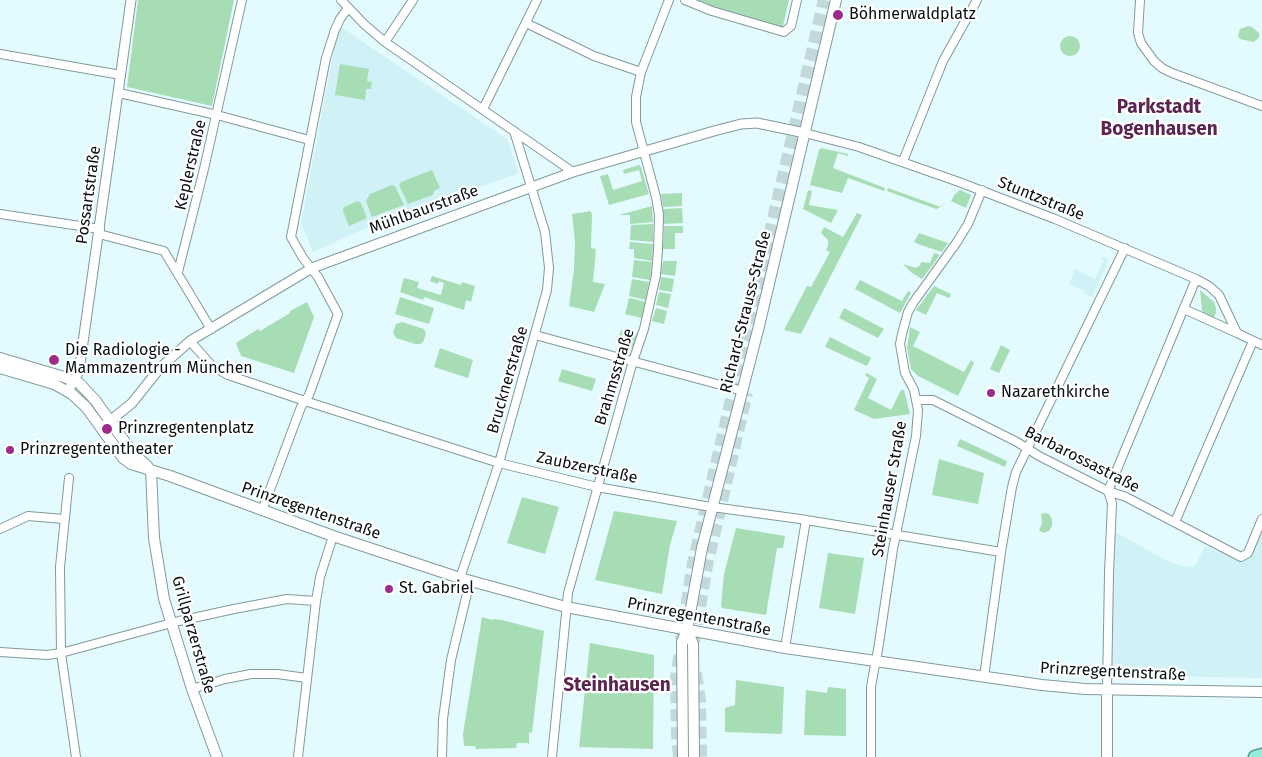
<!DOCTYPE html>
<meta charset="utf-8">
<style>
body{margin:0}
canvas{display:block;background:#e3fbfe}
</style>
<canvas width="1262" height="757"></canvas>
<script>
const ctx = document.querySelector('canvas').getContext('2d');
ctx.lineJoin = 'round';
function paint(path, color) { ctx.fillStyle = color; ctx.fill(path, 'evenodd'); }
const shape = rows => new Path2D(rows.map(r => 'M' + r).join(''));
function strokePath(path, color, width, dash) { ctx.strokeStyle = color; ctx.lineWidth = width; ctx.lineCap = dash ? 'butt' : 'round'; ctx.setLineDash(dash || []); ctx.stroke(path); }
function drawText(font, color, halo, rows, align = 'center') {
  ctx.font = font + ' "Fira Sans",sans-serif'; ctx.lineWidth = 4.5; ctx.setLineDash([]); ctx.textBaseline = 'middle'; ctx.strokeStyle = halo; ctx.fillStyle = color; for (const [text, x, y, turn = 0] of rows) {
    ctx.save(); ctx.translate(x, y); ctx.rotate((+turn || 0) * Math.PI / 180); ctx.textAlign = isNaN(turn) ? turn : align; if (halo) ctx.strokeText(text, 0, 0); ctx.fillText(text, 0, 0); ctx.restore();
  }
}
paint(shape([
 [341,27,507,139,519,173,371,226,313,252,301,223,334,49],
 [1102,256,1109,260,1092,297,1084,293,1085,291,1069,284,1075,269,1095,279,1104,260,1101,259],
 [1262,515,1262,678,1109,675,1114,531,1161,558,1181,566,1194,567,1205,546,1243,562]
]), '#d0f2f6');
paint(shape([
 [138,0,234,0,212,106,127,87],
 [691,0,789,0,782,30,717,11],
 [1248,26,1252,27,1259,33,1259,37,1254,42,1240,39,1238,36,1240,29],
 '1060 46a10 10 0 1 1 20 0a10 10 0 1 1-20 0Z',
 [340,64,369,69,367,81,372,82,371,89,366,89,365,100,335,95],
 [821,148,848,154,848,156,838,153,833,168,885,188,884,191,848,178,842,193,810,185,819,150],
 [639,165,641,167,649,194,609,205,600,176,608,174,613,190,642,181,639,170,624,174,623,170],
 [432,170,440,188,434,191,433,195,408,204,399,185,401,182],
 [392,185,395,186,404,205,372,217,366,201,370,194],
 [888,188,941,207,944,203,939,208,936,209,887,191],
 [808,190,812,191,809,205,838,210,831,223,803,209],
 [960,190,971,195,966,208,951,201,955,194],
 [682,193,682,206,663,207,661,194],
 [358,201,361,203,367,218,349,226,343,211,344,207],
 [652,206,653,222,630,224,630,215,619,215],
 [682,208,683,223,663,224,663,209],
 [591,211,592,215,591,248,596,249,593,282,605,284,594,312,569,306,574,269,575,242,572,214],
 [857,213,862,215,801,334,784,330,807,286,811,287,830,252,826,250,828,246,828,240,821,233,824,227,843,237],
 [653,224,653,242,630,240,631,225],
 [664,226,683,226,683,233,675,233,675,249,663,249],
 [919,233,948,243,942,252,918,244,914,242],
 [630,242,653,244,652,261,634,258,634,249,629,249],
 [934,253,940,255,922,279,912,273,903,264,916,268,918,266,920,266,921,262,930,263],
 [634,260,652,262,650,280,632,277],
 [663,261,677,261,675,276,661,274],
 [432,276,461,285,462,282,475,286,471,302,466,300,464,310,424,297,423,300,400,292,404,278,419,282,417,288,441,295,444,283,439,281,438,284,430,281],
 [661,277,674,279,672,292,659,290],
 [632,279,649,282,646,300,629,296],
 [860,280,902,301,908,291,911,293,900,313,855,289],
 [934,286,951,294,949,298,937,293,926,315,916,310],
 [1200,290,1214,302,1216,308,1216,313,1213,319,1208,317,1202,311],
 [659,292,671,294,668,308,656,305],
 [400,297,434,308,429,324,395,314],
 [629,298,646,302,642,318,625,314],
 [307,302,314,317,294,373,241,356,236,343,258,329,260,331,290,313,290,311],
 [656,308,667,311,664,324,652,321],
 [844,308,884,329,878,338,839,318],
 [402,322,424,329,426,334,423,342,420,344,415,344,396,338,393,333,396,324],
 [910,327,920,332,913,346,964,372,971,360,974,363,958,396,918,376,911,369,907,348],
 [621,330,637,334,633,346,627,352,630,341,618,338],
 [830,337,871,358,867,366,825,347],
 [1001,345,1010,350,999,373,990,369],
 [440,348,473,360,468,378,434,367],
 [562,369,596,379,592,391,558,381],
 [867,373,877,379,868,398,891,410,901,390,904,390,910,414,874,419,854,410,869,378,865,375],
 [960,439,1007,461,1005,467,957,446],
 [939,459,984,473,978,504,932,495],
 [522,497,559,507,545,554,507,543],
 [614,511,677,521,670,545,662,594,595,580],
 [1045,513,1049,514,1052,519,1052,526,1049,531,1043,533,1039,530,1042,524,1041,514],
 [736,528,785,536,783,548,777,548,766,615,722,608,721,605,724,574],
 [828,553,864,558,855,614,819,608],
 [482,617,492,620,493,619,502,620,544,631,532,733,529,732,529,745,527,743,517,743,516,748,476,749,475,746,464,746,463,734],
 [590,643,654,655,653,749,579,747],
 [736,680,784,687,782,734,725,732,725,708,735,705],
 [828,687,846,689,846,736,804,735,806,690,827,693]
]), '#a6ddb4');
strokePath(shape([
 [681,640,693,563,824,0],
 [694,642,707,566,747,393],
 [696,673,700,701,701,757],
 [679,757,677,735,676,677,680,652]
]), '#c2d8da', 12, [12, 6]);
const minor = shape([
 [341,0,365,25,385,42,573,172],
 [685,0,712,11,784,32,791,26,797,0],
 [1140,0,1138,33,1141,43,1154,61,1162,68,1172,73,1262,106],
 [526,23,594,56,641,72],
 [385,42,413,0],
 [0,54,121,75],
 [119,93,217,115,309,140],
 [483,109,537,0],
 [805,133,859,147,959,182,1055,219,1196,279,1209,286,1219,295,1237,333,1262,345],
 [903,161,943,61,977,0],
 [0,214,100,229],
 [99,234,164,251,211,329],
 [178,272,204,169,242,0],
 [1184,309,1237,333],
 [535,335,743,391],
 [190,341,212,366,228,375,305,401,499,463,597,487,705,506,800,519,1001,552],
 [917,400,933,400,1017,442,1039,456,1108,491,1126,497,1241,557,1248,553,1262,519],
 [69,478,60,567,61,653,76,757],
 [262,511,301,407,309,395,338,314,318,277,303,258,291,237,326,58,335,30,340,19,348,8],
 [1175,522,1253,341],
 [0,529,28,516,64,519],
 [460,578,499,463,547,290,549,268,545,232,514,131],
 [785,648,806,520],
 [0,652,47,655,61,653,179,621,234,609,287,599,316,601],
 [984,677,1001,552,1012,487,1016,472,1125,248],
 [192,689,225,679,251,674,277,674,307,678],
 [1107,689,1109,573,1112,503,1108,491,1196,279],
 [298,757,316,601,320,577,333,536],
 [442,757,443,719,451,660,470,581],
 [552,757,568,593,633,361,644,329,656,275,658,250,659,215,656,197,636,122,636,97,641,72,669,0],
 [871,757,871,687,874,670,878,650,893,549,916,436,918,410,914,390,905,373,900,344,902,334,908,312,913,303,957,242,968,224,982,190]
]);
const tertiary = shape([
 [68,391,79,371,131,0],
 [105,425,132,403,160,368,190,341,312,268,532,187,573,172,714,131,741,124,757,123,805,133]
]);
const secondary = shape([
 [0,358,64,377,79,383,95,400,132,452,148,467],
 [0,368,54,384,72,394,86,407,123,458,131,464,170,476,333,536,460,578,566,607,785,648,1042,685,1085,689,1262,692],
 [151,470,154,538,164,599,192,689,217,757],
 [687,630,693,644,694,757],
 [1107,689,1107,757],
 [683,757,682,642,687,630,702,548,759,326,836,0]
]);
const trunk = shape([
 [1255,757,1262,755]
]);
strokePath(minor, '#82999c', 10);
strokePath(tertiary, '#82999c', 11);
strokePath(secondary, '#82999c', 12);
strokePath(trunk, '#519c8d', 15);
strokePath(minor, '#fff', 8);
strokePath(tertiary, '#fff', 9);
strokePath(secondary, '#fff', 10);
strokePath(trunk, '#94ecda', 12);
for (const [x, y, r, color] of [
 [838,15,6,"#9d2d8b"],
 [54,360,6,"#9d2d8b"],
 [991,393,5,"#9d2d8b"],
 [107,429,6,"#9d2d8b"],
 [10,450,5,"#9d2d8b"],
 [389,589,5,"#9d2d8b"]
]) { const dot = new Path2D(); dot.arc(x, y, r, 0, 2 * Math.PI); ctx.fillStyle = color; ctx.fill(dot); strokePath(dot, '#fff', 2); }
drawText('16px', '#081011', '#fff', [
 ["Böhmerwaldplatz",849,15],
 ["Die Radiologie -",65,351],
 ["Mammazentrum München",65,369],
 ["Nazarethkirche",1001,393],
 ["Prinzregentenplatz",118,429],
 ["Prinzregententheater",20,450],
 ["St. Gabriel",399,589]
], 'left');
drawText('16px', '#081011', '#fff', [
 ["Keplerstraße",191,165,-77],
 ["Possartstraße",89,195,-82],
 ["Stuntzstraße",1041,199,22],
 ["Mühlbaurstraße",424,210,-20],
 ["Richard-Strauss-Straße",746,312,-76],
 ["Brahmsstraße",615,377,-73],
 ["Brucknerstraße",508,380,-74],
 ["Barbarossastraße",1082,460,27],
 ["Zaubzerstraße",587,468,12],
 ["Steinhauser Straße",890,489,-80],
 ["Prinzregentenstraße",311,511,19],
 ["Prinzregentenstraße",699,617,11],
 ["Grillparzerstraße",193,635,74],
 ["Prinzregentenstraße",1113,672,3]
]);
drawText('bold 19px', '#5b2551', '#fff', [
 ["Parkstadt",1159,108],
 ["Bogenhausen",1159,130],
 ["Steinhausen",617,686]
]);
</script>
